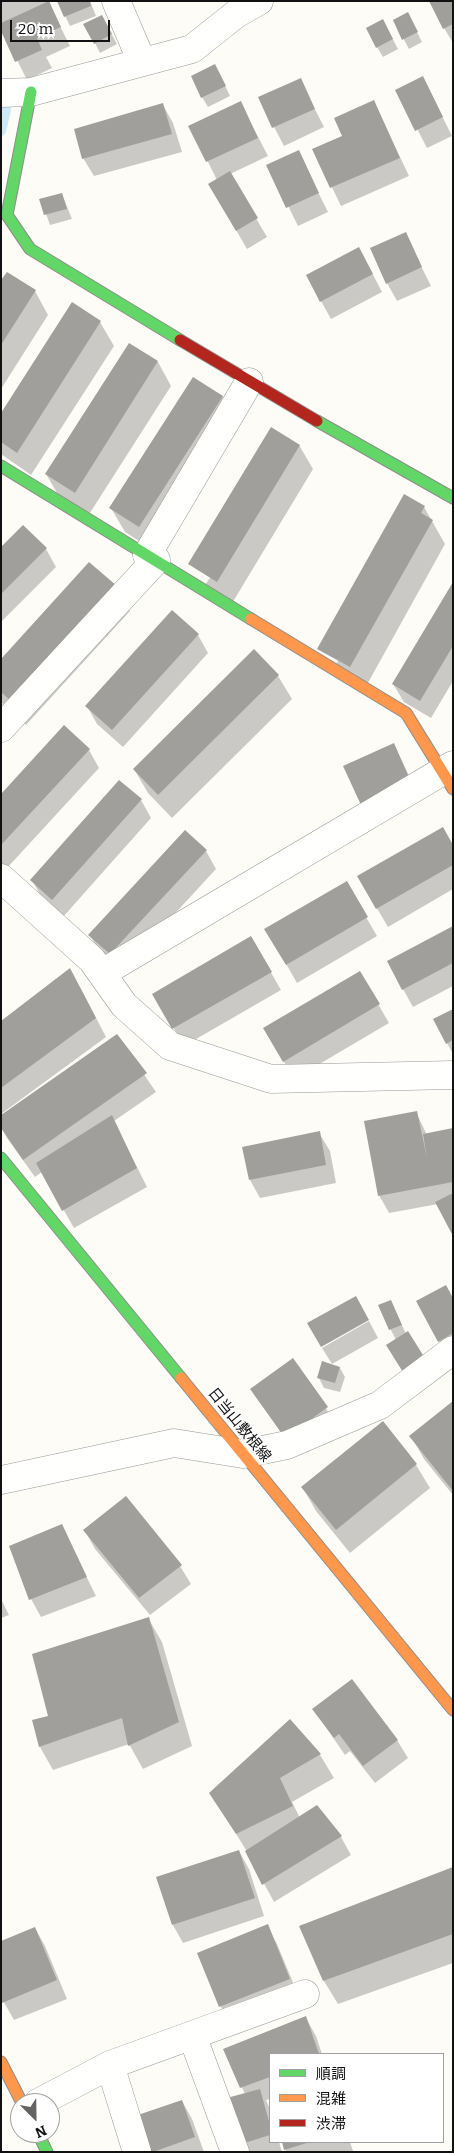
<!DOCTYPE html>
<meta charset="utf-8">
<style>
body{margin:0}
#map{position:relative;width:454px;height:2153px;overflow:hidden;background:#fdfcf7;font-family:Bitter,"Noto Sans JP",serif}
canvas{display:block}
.frame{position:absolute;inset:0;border:2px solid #111;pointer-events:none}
.legend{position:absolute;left:269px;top:2053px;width:175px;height:90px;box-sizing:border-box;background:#fff;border:1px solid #a0a0a0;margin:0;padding:6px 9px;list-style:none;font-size:15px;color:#111}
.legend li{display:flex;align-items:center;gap:10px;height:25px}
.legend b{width:25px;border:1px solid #a0a0a0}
.north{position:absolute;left:10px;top:2093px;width:50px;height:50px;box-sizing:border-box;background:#fff;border:1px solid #a0a0a0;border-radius:50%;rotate:157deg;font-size:14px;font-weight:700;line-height:20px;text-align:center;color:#111}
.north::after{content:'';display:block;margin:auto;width:18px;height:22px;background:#646362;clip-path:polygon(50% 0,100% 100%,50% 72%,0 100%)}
.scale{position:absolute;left:10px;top:20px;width:100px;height:22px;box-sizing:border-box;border:2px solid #111;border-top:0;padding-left:6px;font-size:15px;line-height:18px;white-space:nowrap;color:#111;-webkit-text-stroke:4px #fff;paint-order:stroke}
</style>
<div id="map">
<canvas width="454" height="2153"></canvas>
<div class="frame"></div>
<ul class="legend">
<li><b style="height:6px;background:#63d668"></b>順調</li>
<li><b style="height:6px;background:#ff974d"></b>混雑</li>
<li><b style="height:6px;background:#b3261e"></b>渋滞</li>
</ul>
<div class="north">N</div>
<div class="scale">20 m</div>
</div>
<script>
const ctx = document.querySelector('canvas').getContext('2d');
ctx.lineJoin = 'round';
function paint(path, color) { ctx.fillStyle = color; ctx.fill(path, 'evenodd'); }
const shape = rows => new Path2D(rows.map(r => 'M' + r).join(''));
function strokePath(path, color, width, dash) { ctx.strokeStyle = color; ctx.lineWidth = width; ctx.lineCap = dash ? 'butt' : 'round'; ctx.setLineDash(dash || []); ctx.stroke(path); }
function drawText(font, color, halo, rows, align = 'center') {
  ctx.font = font + ' Bitter,"Noto Sans JP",serif'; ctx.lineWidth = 5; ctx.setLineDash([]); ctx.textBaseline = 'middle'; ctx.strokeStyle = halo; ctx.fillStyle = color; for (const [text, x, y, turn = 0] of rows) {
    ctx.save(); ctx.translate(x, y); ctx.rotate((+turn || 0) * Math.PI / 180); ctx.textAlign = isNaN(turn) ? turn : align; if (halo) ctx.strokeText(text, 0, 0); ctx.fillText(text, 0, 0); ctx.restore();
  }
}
paint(shape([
 [1,1,50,1,48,2,70,46,46,57,52,68,27,80,1,28],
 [58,1,90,1,96,16,70,26],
 [453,1,453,43,444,28],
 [394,21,413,24,422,42,409,49],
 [107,26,117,44,100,53,95,43],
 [388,30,398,49,383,57,377,47],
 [220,75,230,96,208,107,202,97],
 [423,78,452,136,427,148,397,90],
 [300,80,324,127,284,146,259,98],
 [240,102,268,156,230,174,267,237,247,249,210,185,217,180,190,126],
 [374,102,409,176,341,206,314,150,344,137],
 [163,105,173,123,182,152,94,176,83,158],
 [298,152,328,212,298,226,268,165],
 [62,194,72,219,50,225,41,200],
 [405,234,431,286,397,301,387,283],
 [369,267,382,292,331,319,321,301],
 [1,282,35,291,48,315,1,389],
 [100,322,114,346,31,475,1,454,1,415],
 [129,344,158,362,171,386,88,516,60,498,46,474],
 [222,396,235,420,153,550,125,532,111,508],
 [299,445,313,469,231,605,203,588],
 [424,507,445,544,364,690,332,672],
 [1,549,46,549,56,567,1,622],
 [453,585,453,681,431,718,404,702,393,684],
 [116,587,130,611,26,725,1,702,1,661],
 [198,635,208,653,123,747,97,724,87,706],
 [278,676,292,699,172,818,148,793,134,769],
 [394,745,421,800,372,822],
 [89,750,99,768,7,868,1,863,1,795],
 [141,800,151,818,63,917,42,898,32,880],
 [453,847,453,889,388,927,358,876],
 [206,851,216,869,121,972,100,953,90,935],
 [346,883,377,936,297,983,266,929],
 [453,927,453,986,413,1007,403,989],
 [251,938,281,990,184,1046,154,994],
 [360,973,389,1023,294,1079,265,1029],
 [80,987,106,1037,1,1114,1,1022],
 [453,1010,453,1054,447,1043],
 [117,1035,156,1092,114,1121,147,1187,74,1228,42,1172,35,1177,7,1138,1,1127,1,1114,2,1116],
 [416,1112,427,1135,453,1130,453,1233,438,1204,389,1213,379,1195],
 [319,1133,330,1151,336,1183,260,1198,250,1180],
 [453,1300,453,1357,449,1359,439,1341],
 [391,1301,406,1334,396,1340,379,1306],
 [369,1321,378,1338,332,1364,322,1348],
 [292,1360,338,1426,297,1456,252,1389],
 [340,1368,345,1377,340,1392,324,1388,319,1378],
 [453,1403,453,1495,424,1459,411,1436],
 [383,1423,416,1465,430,1488,350,1553,316,1511,303,1488],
 [61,1525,96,1596,41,1617,31,1599],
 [85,1531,180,1566,191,1584,150,1615,95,1549],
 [1,1599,9,1615,1,1618],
 [148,1618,162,1642,192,1746,143,1769,129,1744,53,1770,40,1747,50,1717],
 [352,1681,397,1740,408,1758,375,1783,350,1751,345,1755,314,1710],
 [290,1721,320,1755,334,1778,292,1802,300,1818,317,1807,341,1837,351,1855,274,1902,246,1850,211,1793],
 [239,1851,249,1869,264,1916,183,1943,173,1925],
 [453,1868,453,1963,338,2004,324,1981,300,1926],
 [267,1926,277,1944,299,1997,231,2025,221,2007,199,1954],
 [35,1928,45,1946,67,1999,14,2020,1,1997,1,1942],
 [306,2018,316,2036,322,2054,270,2054,270,2099,266,2100,270,2109,270,2142,279,2142,282,2152,243,2152,245,2094,224,2049],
 [182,2101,192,2119,204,2152,146,2152],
 [283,2142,350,2142,353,2151,286,2152]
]), '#0003');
strokePath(shape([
 [1,131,6,110,3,100]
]), '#cde8f7', 10);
paint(shape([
 [49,1,61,27,37,38,42,50,15,62,1,31,1,23],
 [57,1,90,1,91,6,64,17],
 [429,1,453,1,453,24,443,29],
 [408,12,418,32,402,40,393,20],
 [102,15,112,34,94,44,83,24],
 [383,19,393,39,376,48,366,28],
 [215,64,226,86,201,98,191,76],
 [423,76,443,117,415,131,395,90],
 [301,78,315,109,272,128,258,97],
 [374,100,400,158,330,188,312,149,342,136,334,118],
 [241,101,258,138,206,162,188,126],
 [163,103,172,134,82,159,74,129],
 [299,150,319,193,286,208,266,165],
 [230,171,258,218,236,231,208,184],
 [62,193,67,209,44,215,39,199],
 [406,232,422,267,386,284,370,248],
 [359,247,373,274,320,302,306,275],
 [7,272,36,290,1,345,1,280],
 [72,302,101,321,17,453,1,442,1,413],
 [129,343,158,361,75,493,45,474],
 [193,377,223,396,139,527,109,508],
 [271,427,300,445,217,582,188,564],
 [404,494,425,506,421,513,433,520,350,667,317,649],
 [23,525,47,548,1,594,1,547],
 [89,562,117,586,12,702,1,692,1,659],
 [453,582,453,646,420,701,392,684],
 [172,610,199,634,112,730,85,706],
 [254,649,279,675,158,795,133,769],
 [64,725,90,749,1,845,1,794],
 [394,743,411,782,361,805,343,766],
 [119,780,142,799,52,900,30,880],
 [443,827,453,845,453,865,376,909,357,876],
 [185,830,207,850,110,954,88,935],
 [347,881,368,917,286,965,264,929],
 [453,926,453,963,402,990,387,961],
 [251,936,272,972,172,1029,152,994],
 [70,968,96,1018,1,1088,1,1021],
 [360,971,380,1004,283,1062,263,1028],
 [453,1009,453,1040,446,1044,433,1019],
 [117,1034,147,1073,23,1160,1,1128,1,1115],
 [417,1111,427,1158,423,1134,453,1128,453,1182,378,1196,364,1121],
 [112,1115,137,1168,62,1211,36,1163],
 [320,1131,326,1165,249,1180,242,1147],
 [453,1193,453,1236,435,1202],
 [446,1285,453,1298,453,1333,438,1342,416,1301],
 [356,1296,369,1320,321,1347,307,1323],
 [391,1300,402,1325,389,1330,378,1305],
 [408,1331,428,1363,406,1377,386,1345],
 [293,1358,328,1407,285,1438,250,1389],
 [322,1361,340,1367,335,1383,317,1378],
 [453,1401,453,1491,409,1436],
 [383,1421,417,1464,336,1530,301,1487],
 [126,1496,182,1565,139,1598,83,1530],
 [62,1524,87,1577,29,1600,9,1546],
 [149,1617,179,1722,128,1746,122,1718,39,1747,32,1720,48,1716,32,1654],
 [352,1679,398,1740,363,1766,339,1734,334,1738,312,1709],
 [290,1719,321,1754,280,1778,293,1806,236,1834,209,1793],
 [317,1805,342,1836,262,1885,245,1851],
 [239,1850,255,1898,172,1925,156,1877],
 [453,1867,453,1934,323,1981,299,1926],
 [268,1924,290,1979,219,2007,197,1953],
 [35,1927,57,1980,2,2003,1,1941],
 [306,2016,319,2054,270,2054,270,2077,240,2088,223,2049],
 [260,2089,270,2125,270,2135,238,2145,223,2099],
 [182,2100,195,2137,153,2152,144,2152,132,2117],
 [282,2142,310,2142,284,2150]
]), '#a19f9c');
const street = shape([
 [116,1,142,62],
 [1,93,31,92,192,49,236,14,259,1],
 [147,555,249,382],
 [1,728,156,560],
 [1,878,92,960,124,1005,170,1046,271,1079,453,1075],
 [102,973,453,765],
 [1,1480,174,1443,243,1454,287,1445,380,1405,453,1350],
 [192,2035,235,2152],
 [110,2065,137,2152],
 [38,2103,110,2065,305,1994]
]);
const fast = shape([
 [31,92,7,215,30,249,180,340],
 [317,421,453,498],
 [1,466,251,619],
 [1,1158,181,1378],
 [38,2133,47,2152]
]);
const slow = shape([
 [251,619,406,713,453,789],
 [181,1378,453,1710],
 [1,2062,22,2103]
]);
const jam = shape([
 [180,340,317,421]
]);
strokePath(street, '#979795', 29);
strokePath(fast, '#8e8d8b', 13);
strokePath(slow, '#8e8d8b', 13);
strokePath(jam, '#8e8d8b', 13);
strokePath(street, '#fffffe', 28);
strokePath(fast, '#63d668', 11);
strokePath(slow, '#ff974d', 11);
strokePath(jam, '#b3261e', 11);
drawText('15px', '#111', '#fff', [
 ["日当山敷根線",239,1425,51]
]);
</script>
